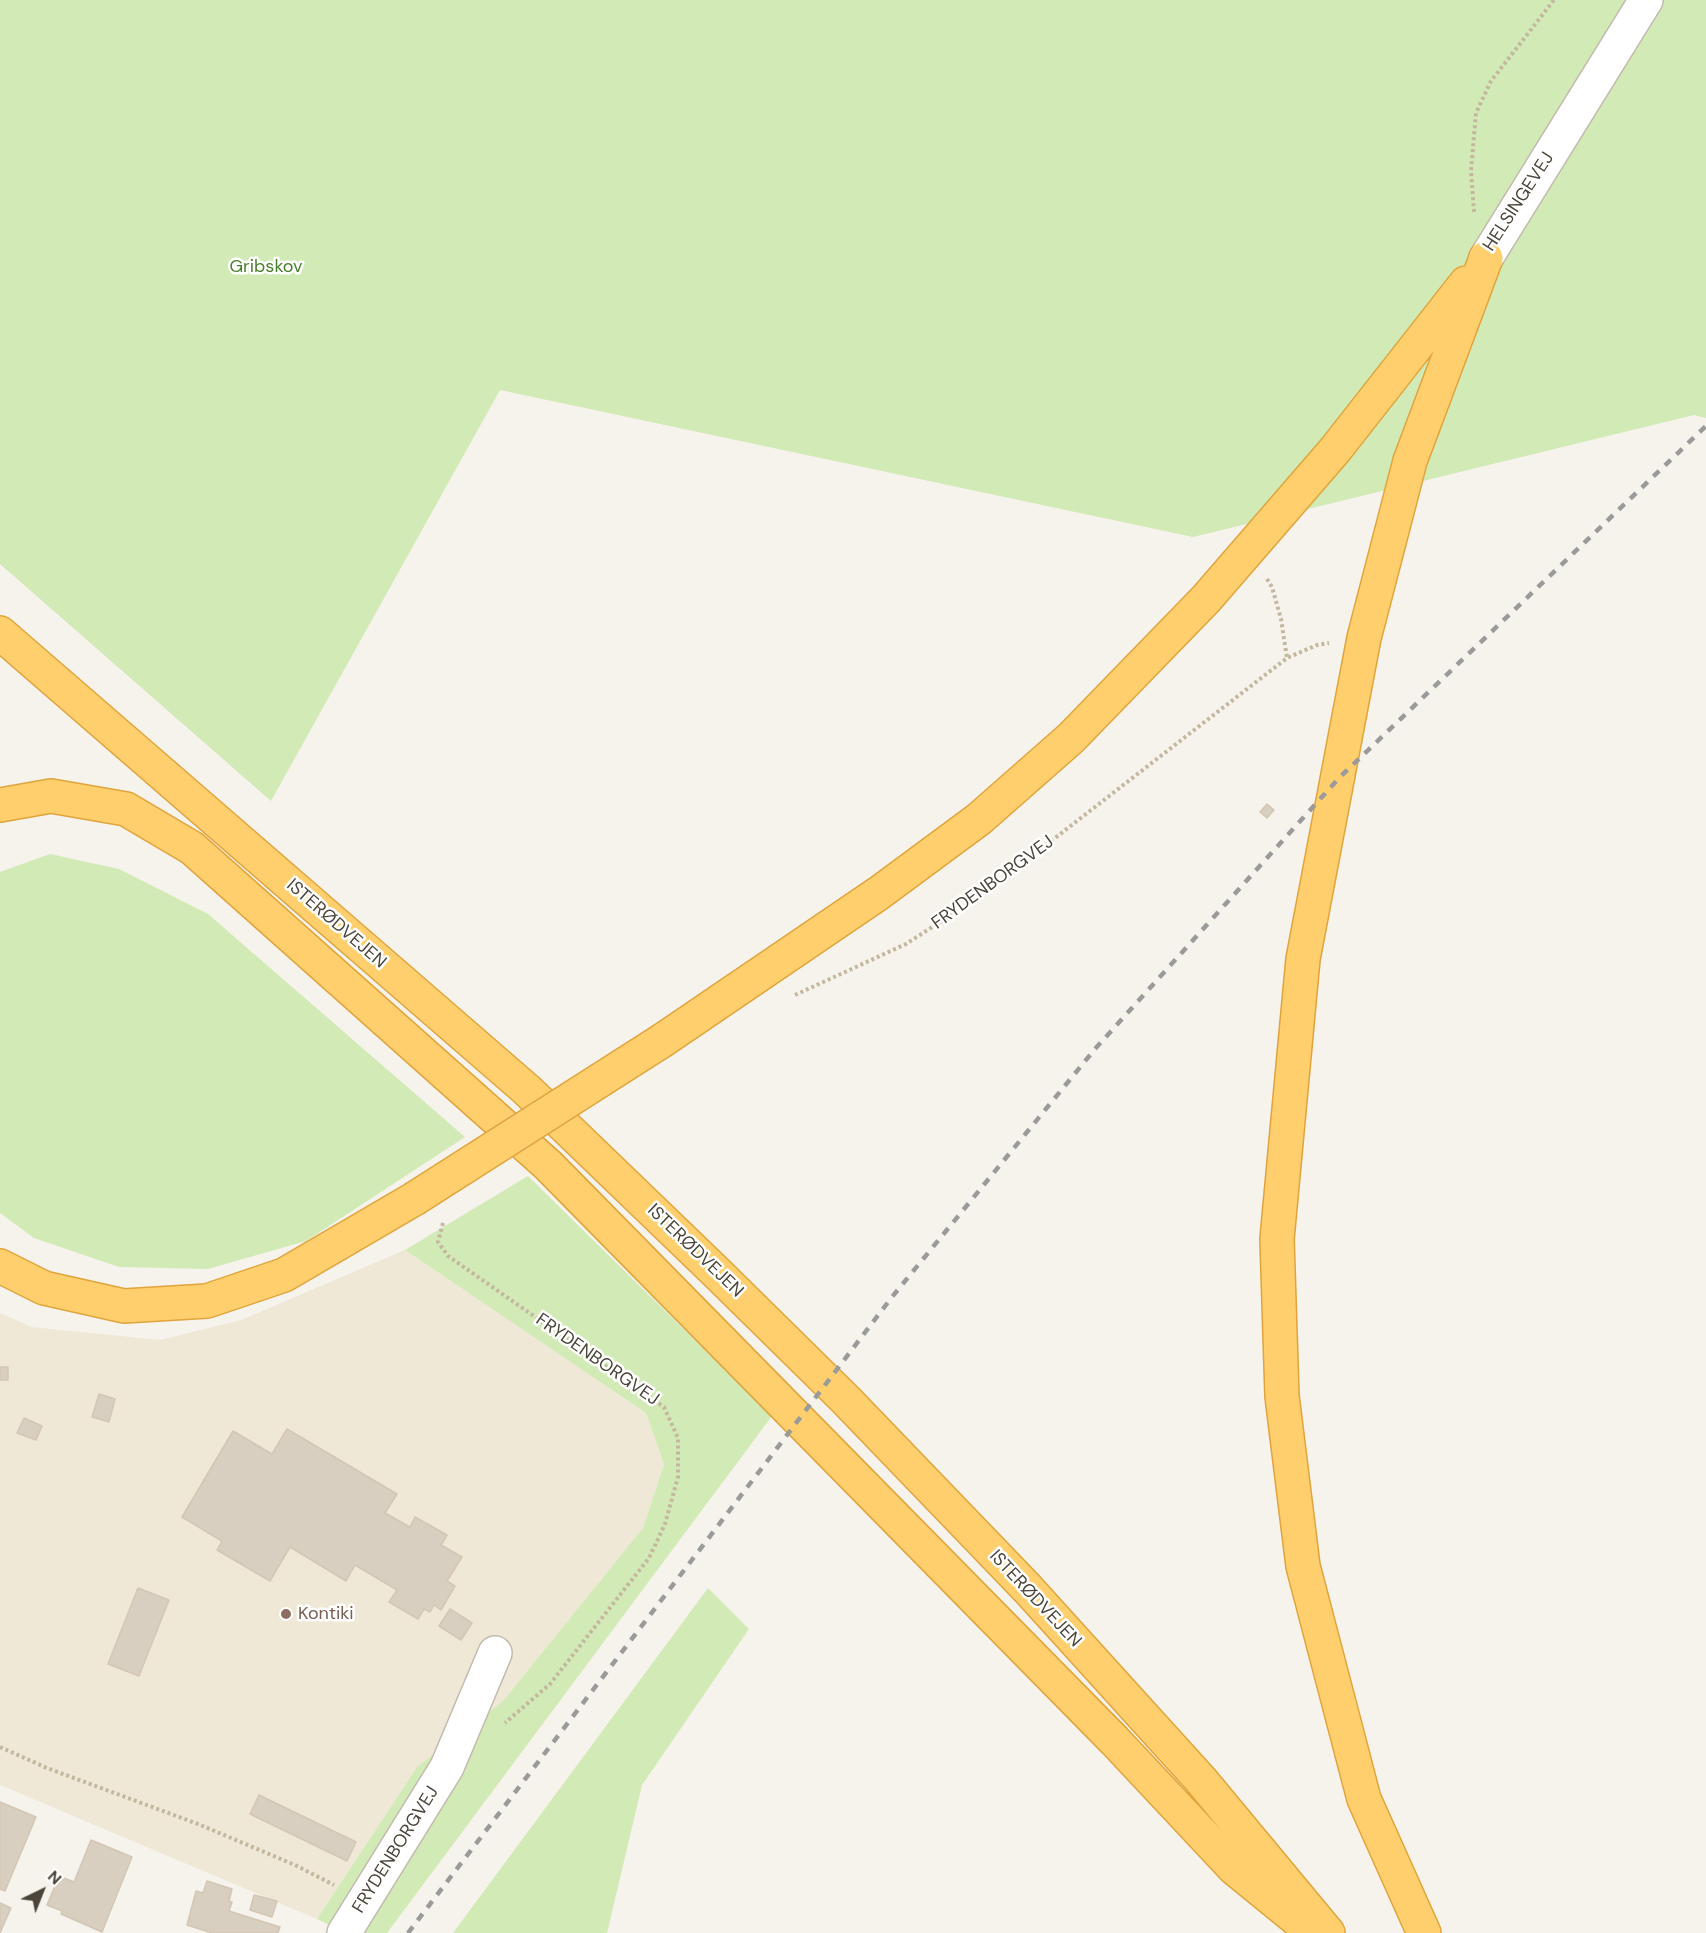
<!DOCTYPE html>
<meta charset="utf-8">
<style>
body{margin:0}
#map{position:relative;width:1706px;height:1933px;overflow:hidden;background:#f6f3ec;font-family:"DM Sans",sans-serif}
canvas{display:block}
.north{position:absolute;left:12px;top:1861px;width:60px;height:60px;-webkit-text-stroke:4px #fff;paint-order:stroke;rotate:43deg;font-size:16px;font-weight:700;line-height:24px;text-align:center;color:#4b4439}
.north::after{content:'';display:block;margin:auto;width:21px;height:27px;background:#4b4439;clip-path:polygon(50% 0,100% 100%,50% 72%,0 100%)}
</style>
<div id="map">
<canvas width="1706" height="1933"></canvas>
<div class="north">N</div>
</div>
<script>
const ctx = document.querySelector('canvas').getContext('2d');
ctx.lineJoin = 'round';
function paint(path, color) { ctx.fillStyle = color; ctx.fill(path, 'evenodd'); }
const shape = rows => new Path2D(rows.map(r => 'M' + r).join(''));
function strokePath(path, color, width, dash) { ctx.strokeStyle = color; ctx.lineWidth = width; ctx.lineCap = dash ? 'butt' : 'round'; ctx.setLineDash(dash || []); ctx.stroke(path); }
function drawText(font, color, halo, rows, align = 'center') {
  ctx.font = font + ' "DM Sans",sans-serif'; ctx.lineWidth = 5; ctx.setLineDash([]); ctx.textBaseline = 'middle'; ctx.strokeStyle = halo; ctx.fillStyle = color; for (const [text, x, y, turn = 0] of rows) {
    ctx.save(); ctx.translate(x, y); ctx.rotate((+turn || 0) * Math.PI / 180); ctx.textAlign = isNaN(turn) ? turn : align; if (halo) ctx.strokeText(text, 0, 0); ctx.fillText(text, 0, 0); ctx.restore();
  }
}
paint(shape([
 [405,1250,646,1413,664,1463,643,1528,503,1701,417,1767,317,1919,0,1785,0,1313,32,1327,160,1340,241,1320]
]), '#efe8d6');
paint(shape([
 [0,0,1706,0,1706,418,1694,415,1193,537,500,390,271,801,0,564],
 [50,854,119,869,208,914,465,1137,306,1241,208,1269,119,1267,34,1238,0,1213,0,872],
 [528,1176,772,1416,387,1933,346,1933,317,1919,417,1767,503,1701,643,1528,664,1464,646,1413,405,1250],
 [708,1588,749,1629,642,1785,607,1933,453,1933]
]), '#d2eab5');
const building = shape([
 [1267,804,1274,810,1267,818,1260,812,1267,804],
 [0,1367,8,1367,8,1380,0,1380,0,1367],
 [99,1394,115,1399,109,1422,92,1417,99,1394],
 [24,1418,42,1426,36,1440,17,1433,24,1418],
 [287,1429,397,1494,385,1513,410,1527,415,1517,447,1535,441,1545,462,1557,447,1581,455,1586,441,1610,434,1605,430,1612,424,1609,418,1619,389,1602,397,1590,355,1565,346,1581,290,1547,270,1581,217,1550,222,1541,182,1517,233,1431,272,1454,287,1429],
 [138,1588,169,1600,139,1676,108,1664,138,1588],
 [450,1609,472,1623,461,1640,439,1626,450,1609],
 [259,1795,356,1842,347,1861,250,1814,259,1795],
 [0,1802,36,1817,5,1891,0,1889,0,1802],
 [91,1840,132,1857,102,1932,61,1914,62,1911,47,1905,59,1876,74,1882,91,1840],
 [207,1881,232,1889,229,1901,232,1902,229,1911,280,1927,278,1933,212,1933,187,1925,196,1891,203,1893,207,1881],
 [254,1895,277,1901,272,1917,250,1910,254,1895],
 [0,1903,11,1908,0,1933,0,1903]
]);
paint(building, '#d8cfc1');
strokePath(building, '#d3c7b4', 1.5);
const minor = shape([
 [1486,258,1646,0],
 [344,1933,447,1767,495,1653]
]);
const highway = shape([
 [0,633,527,1090,716,1272,846,1400,1027,1588,1201,1780,1328,1933],
 [0,805,51,796,126,809,192,848,548,1165,1115,1741,1234,1868,1299,1921],
 [663,1040,879,893,979,819,1071,738,1206,599,1335,450,1466,283],
 [0,1266,44,1288,124,1306,207,1301,284,1275,414,1199],
 [1424,1933,1364,1799,1303,1566,1282,1396,1277,1239,1303,959,1364,638,1410,461,1486,258]
]);
strokePath(minor, '#c2bbae', 36);
strokePath(highway, '#e0a43c', 36);
strokePath(shape([
 [1474,212,1471,171,1476,113,1491,81,1554,0],
 [1267,579,1272,587,1281,619,1287,658],
 [795,995,906,944,979,897,1287,658,1317,645,1329,643],
 [443,1223,438,1242,448,1256,664,1407,678,1438,678,1477,665,1524,649,1558,550,1684,505,1723],
 [0,1747,47,1768,198,1824,295,1865,334,1885]
]), '#c4b79f', 4, [3, 3]);
strokePath(minor, '#fff', 33);
strokePath(highway, '#ffcf6e', 33);
strokePath(shape([
 [408,1933,892,1297,1095,1049,1339,778,1706,426]
]), '#9a9a9a', 4.5, [8, 8]);
const highwayBridge = shape([
 [414,1199,663,1040]
]);
strokePath(highwayBridge, '#e0a43c', 36, []);
strokePath(highwayBridge, '#ffcf6e', 33);
for (const [x, y, r, color] of [
 [286,1614,6,"#8d6e63"]
]) { const dot = new Path2D(); dot.arc(x, y, r, 0, 2 * Math.PI); ctx.fillStyle = color; ctx.fill(dot); strokePath(dot, '#fff', 2); }
drawText('18px', '#4b4439', '#fff', [
 ["HELSINGEVEJ",1519,202,-57],
 ["FRYDENBORGVEJ",993,883,-36],
 ["ISTERØDVEJEN",336,924,41],
 ["ISTERØDVEJEN",695,1251,44],
 ["FRYDENBORGVEJ",597,1360,35],
 ["ISTERØDVEJEN",1035,1599,47],
 ["FRYDENBORGVEJ",396,1850,-58]
]);
drawText('18px', '#4a7f2a', '#fff', [
 ["Gribskov",266,267]
]);
drawText('18px', '#785e54', '#fff', [
 ["Kontiki",298,1614]
], 'left');
</script>
